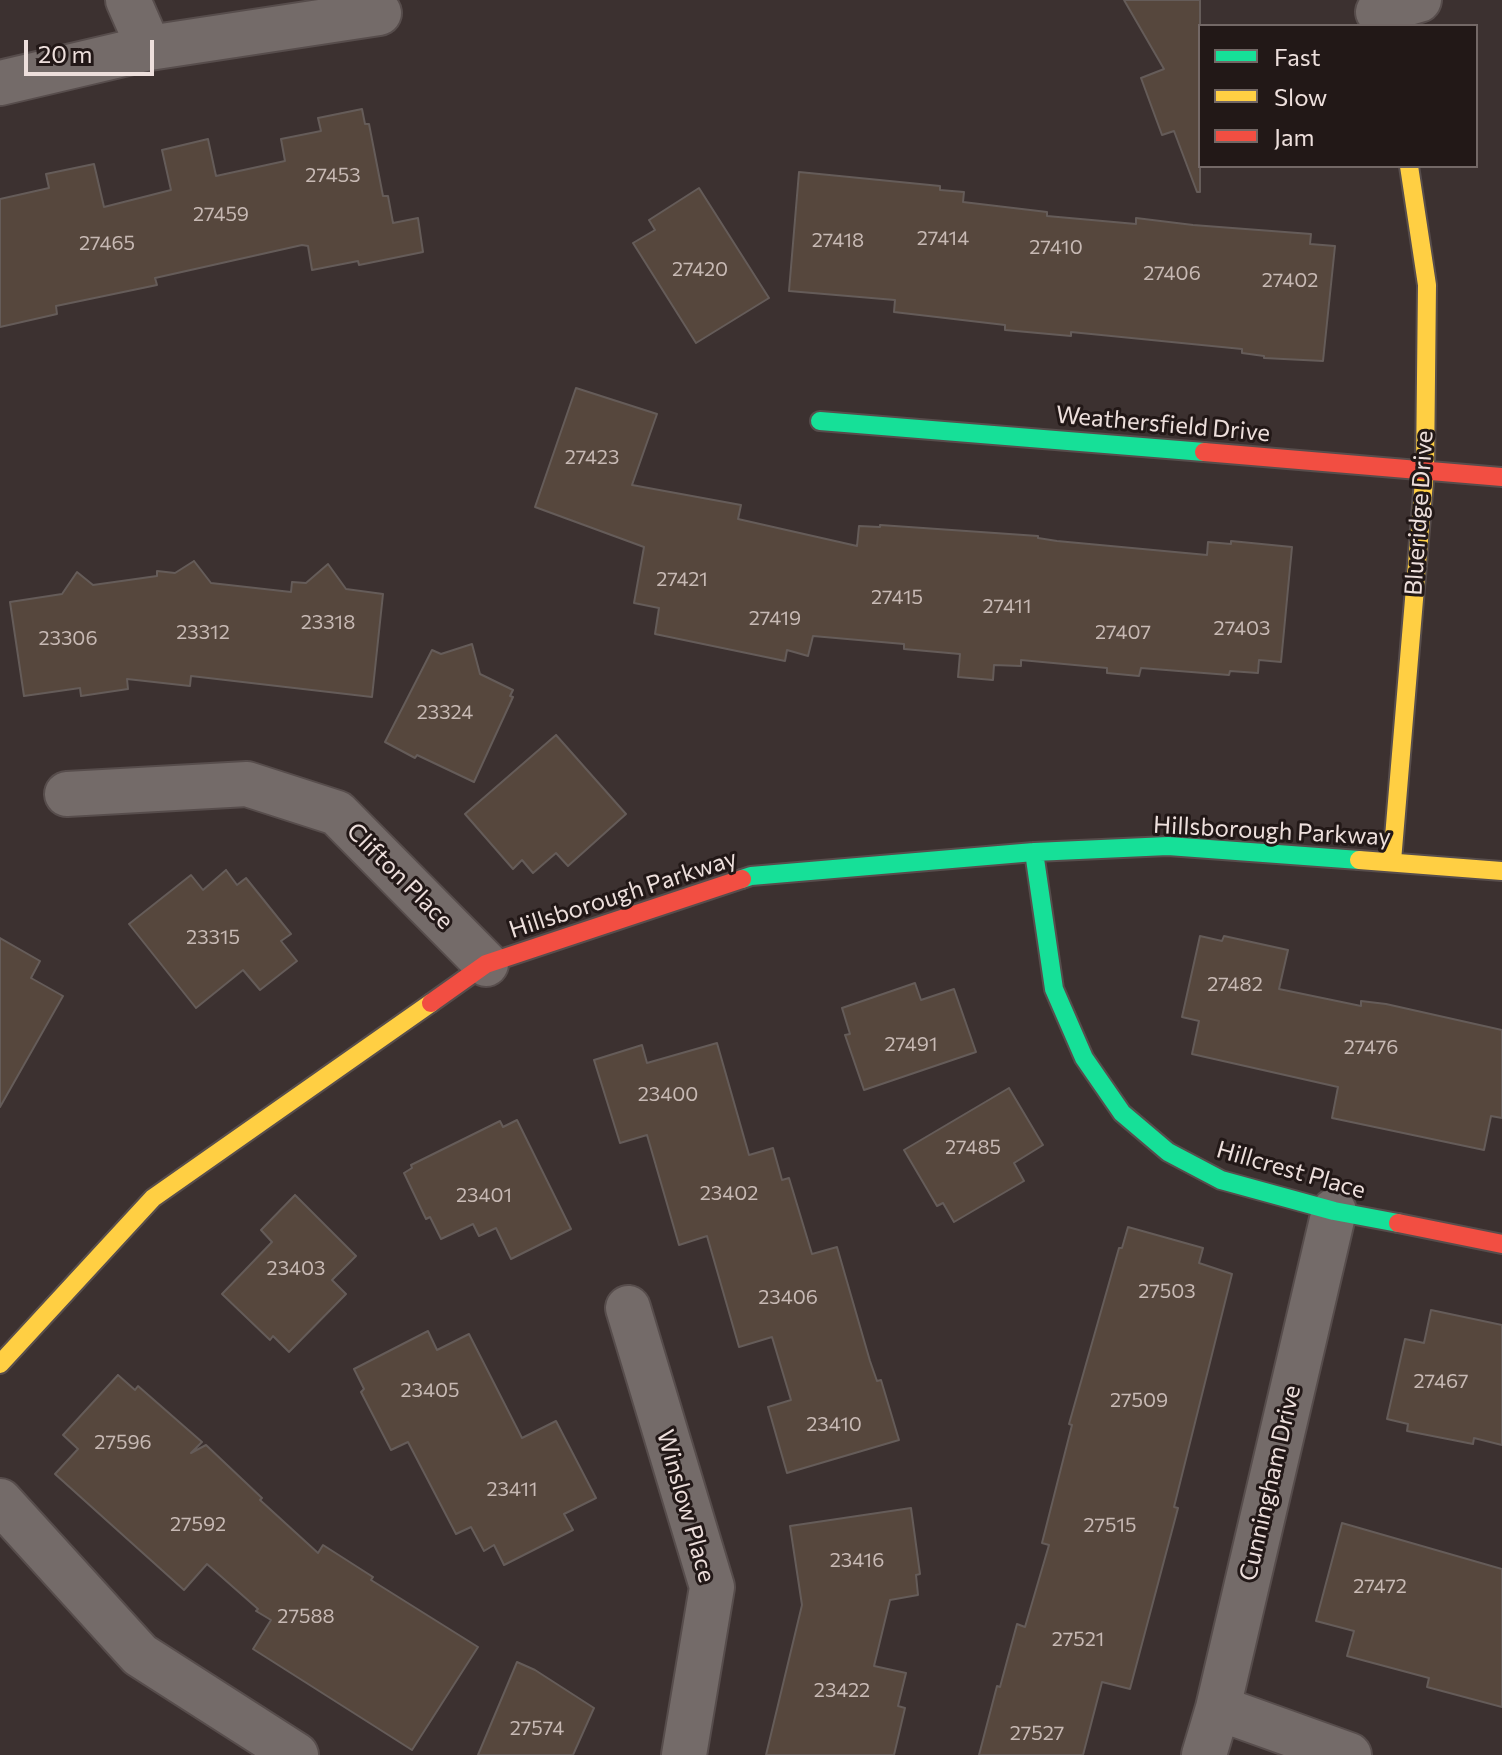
<!DOCTYPE html>
<style>
body{margin:0}
#map{position:relative;width:1502px;height:1755px;overflow:hidden;background:#3c3130;font-family:Commissioner,sans-serif}
canvas{display:block}
.legend{position:absolute;left:1198px;top:24px;width:280px;height:144px;box-sizing:border-box;background:#221817;border:2px solid #736866;margin:0;padding:10px 14px;list-style:none;font-size:24px;color:#eddfdc}
.legend li{display:flex;align-items:center;gap:16px;height:40px}
.legend b{width:40px;border:2px solid #736866}
.scale{position:absolute;left:24px;top:40px;width:130px;height:36px;box-sizing:border-box;border:4px solid #eddfdc;border-top:0;padding-left:10px;font-size:24px;line-height:28px;white-space:nowrap;color:#eddfdc;-webkit-text-stroke:6px #221817;paint-order:stroke}
</style>
<div id="map">
<canvas width="1502" height="1755"></canvas>
<ul class="legend">
<li><b style="height:10px;background:#16e098"></b>Fast</li>
<li><b style="height:10px;background:#ffcf43"></b>Slow</li>
<li><b style="height:10px;background:#f24e42"></b>Jam</li>
</ul>
<div class="scale">20 m</div>
</div>
<script>
const ctx = document.querySelector('canvas').getContext('2d');
ctx.lineJoin = 'round';
function paint(path, color) { ctx.fillStyle = color; ctx.fill(path, 'evenodd'); }
const shape = rows => new Path2D(rows.map(r => 'M' + r).join(''));
function strokePath(path, color, width, dash) { ctx.strokeStyle = color; ctx.lineWidth = width; ctx.lineCap = dash ? 'butt' : 'round'; ctx.setLineDash(dash || []); ctx.stroke(path); }
function drawText(font, color, halo, rows, align = 'center') {
  ctx.font = font + ' Commissioner,sans-serif'; ctx.lineWidth = 6; ctx.setLineDash([]); ctx.textBaseline = 'middle'; ctx.strokeStyle = halo; ctx.fillStyle = color; for (const [text, x, y, turn = 0] of rows) {
    ctx.save(); ctx.translate(x, y); ctx.rotate((+turn || 0) * Math.PI / 180); ctx.textAlign = isNaN(turn) ? turn : align; if (halo) ctx.strokeText(text, 0, 0); ctx.fillText(text, 0, 0); ctx.restore();
  }
}
const building = shape([
 [1124,0,1200,0,1200,192,1197,192,1174,131,1162,135,1141,78,1164,69,1124,0],
 [362,109,365,124,369,124,383,196,388,196,393,223,418,218,423,252,359,265,358,261,312,270,308,246,302,245,155,278,157,285,56,306,57,314,0,327,0,199,49,188,46,174,94,164,104,207,171,190,162,150,208,139,216,176,285,161,281,139,321,131,318,118,362,109],
 [799,172,940,186,940,190,964,192,963,202,1047,212,1047,216,1136,224,1136,218,1193,225,1311,234,1310,244,1335,246,1323,361,1264,358,1264,356,1242,353,1242,349,1071,332,1071,336,1005,330,1005,325,894,312,895,300,789,291,799,172],
 [699,188,769,298,696,343,633,243,655,230,649,220,699,188],
 [576,388,657,414,632,485,741,505,738,519,857,546,859,526,880,527,880,525,1038,536,1038,538,1057,541,1207,555,1208,542,1231,544,1231,541,1292,547,1281,662,1259,660,1258,673,1230,671,1229,675,1141,668,1139,676,1107,673,1107,668,1021,660,1021,666,994,665,993,680,958,677,960,654,904,649,904,644,813,636,808,656,787,650,785,661,655,634,659,608,634,603,644,547,535,507,576,388],
 [194,561,211,583,291,592,292,582,306,583,328,564,346,589,383,594,372,697,191,676,190,686,127,679,128,689,81,696,80,688,24,696,10,602,62,594,77,572,93,585,157,576,157,571,175,573,194,561],
 [472,644,480,674,513,690,510,696,513,697,474,782,417,755,415,758,385,742,432,650,441,654,472,644],
 [556,735,626,814,568,866,556,853,533,873,522,860,513,869,465,814,556,735],
 [226,870,237,885,246,878,291,934,281,941,297,961,260,990,243,970,196,1008,129,924,191,875,203,890,226,870],
 [1200,936,1222,941,1224,936,1288,950,1279,989,1361,1006,1361,1001,1386,1004,1502,1030,1502,1118,1491,1116,1484,1150,1332,1118,1338,1087,1192,1054,1199,1021,1182,1017,1200,936],
 [0,938,40,961,31,978,63,996,0,1107,0,938],
 [915,983,921,1000,954,989,976,1052,864,1090,845,1035,850,1034,842,1008,915,983],
 [717,1043,749,1155,773,1148,782,1180,789,1178,812,1254,837,1247,870,1361,877,1381,881,1380,899,1440,787,1473,768,1407,791,1400,772,1337,739,1347,707,1236,679,1245,647,1135,620,1143,594,1060,642,1045,647,1063,717,1043],
 [1009,1088,1043,1145,1014,1163,1024,1181,954,1222,943,1203,937,1206,904,1150,1009,1088],
 [517,1120,571,1229,511,1259,496,1228,479,1236,473,1224,441,1239,430,1217,426,1219,404,1173,412,1168,411,1165,500,1121,503,1127,517,1120],
 [295,1195,356,1256,332,1280,346,1294,289,1352,273,1336,270,1340,222,1294,272,1242,261,1230,295,1195],
 [1128,1227,1203,1248,1199,1263,1232,1274,1174,1507,1178,1508,1130,1689,1102,1682,1083,1755,979,1755,997,1686,1000,1687,1017,1624,1025,1627,1049,1545,1042,1543,1072,1425,1069,1424,1119,1248,1122,1248,1128,1227],
 [1431,1310,1502,1325,1502,1445,1474,1438,1473,1444,1407,1431,1408,1424,1387,1419,1405,1339,1424,1343,1431,1310],
 [428,1331,437,1350,469,1334,522,1438,556,1421,596,1498,564,1514,573,1530,504,1565,494,1545,484,1551,471,1527,456,1534,408,1442,391,1450,361,1392,364,1389,354,1369,428,1331],
 [118,1375,135,1390,138,1386,202,1442,191,1453,206,1445,262,1498,260,1500,318,1553,323,1545,373,1577,371,1580,478,1647,412,1750,253,1649,271,1620,256,1611,258,1609,207,1564,184,1590,55,1474,78,1449,63,1435,118,1375],
 [911,1508,920,1574,916,1575,918,1595,890,1600,874,1666,906,1673,898,1706,905,1708,894,1755,766,1755,802,1605,790,1526,911,1508],
 [1342,1523,1502,1569,1502,1707,1427,1687,1429,1678,1347,1656,1354,1631,1316,1621,1342,1523],
 [517,1662,535,1670,594,1708,573,1755,478,1755,517,1662]
]);
paint(building, '#56473d');
strokePath(building, '#655c59', 2);
const street = shape([
 [128,0,149,48],
 [1378,12,1419,0],
 [0,83,149,48,379,13],
 [67,794,247,784,337,813,486,964],
 [628,1308,712,1587,684,1755],
 [0,1501,140,1655,296,1755],
 [1218,1708,1349,1755],
 [1204,1755,1218,1708,1334,1211]
]);
const fast = shape([
 [820,421,1204,452],
 [1034,852,1054,989,1084,1058,1122,1113,1168,1152,1221,1180,1334,1211,1398,1223],
 [742,879,751,876,1034,852,1168,846,1359,860]
]);
const slow = shape([
 [1359,860,1502,871],
 [1392,861,1425,469,1427,285,1409,166],
 [0,1364,153,1198,431,1003]
]);
const jam = shape([
 [1204,452,1502,477],
 [431,1003,486,964,742,879],
 [1398,1223,1502,1244]
]);
strokePath(street, '#574d4c', 48);
strokePath(fast, '#574d4c', 22);
strokePath(slow, '#574d4c', 22);
strokePath(jam, '#574d4c', 22);
strokePath(street, '#746b69', 44);
strokePath(fast, '#16e098', 18);
strokePath(slow, '#ffcf43', 18);
strokePath(jam, '#f24e42', 18);
drawText('20px', '#c7b9b4', null, [
 ["27453",333,175],
 ["27459",221,214],
 ["27414",943,238],
 ["27418",838,240],
 ["27465",107,243],
 ["27410",1056,247],
 ["27420",700,269],
 ["27406",1172,273],
 ["27402",1290,280],
 ["27423",592,457],
 ["27421",682,579],
 ["27415",897,597],
 ["27411",1007,606],
 ["27419",775,618],
 ["23318",328,622],
 ["27403",1242,628],
 ["23312",203,632],
 ["27407",1123,632],
 ["23306",68,638],
 ["23324",445,712],
 ["23315",213,937],
 ["27482",1235,984],
 ["27491",911,1044],
 ["27476",1371,1047],
 ["23400",668,1094],
 ["27485",973,1147],
 ["23402",729,1193],
 ["23401",484,1195],
 ["23403",296,1268],
 ["27503",1167,1291],
 ["23406",788,1297],
 ["27467",1441,1381],
 ["23405",430,1390],
 ["27509",1139,1400],
 ["23410",834,1424],
 ["27596",123,1442],
 ["23411",512,1489],
 ["27592",198,1524],
 ["27515",1110,1525],
 ["23416",857,1560],
 ["27472",1380,1586],
 ["27588",306,1616],
 ["27521",1078,1639],
 ["23422",842,1690],
 ["27574",537,1728],
 ["27527",1037,1733]
]);
drawText('24px', '#eddfdc', '#221817', [
 ["Weathersfield Drive",1163,424,5],
 ["Blueridge Drive",1419,513,-86],
 ["Hillsborough Parkway",1272,831,3],
 ["Clifton Place",400,876,45],
 ["Hillsborough Parkway",623,894,-18],
 ["Hillcrest Place",1291,1170,16],
 ["Cunningham Drive",1270,1483,-77],
 ["Winslow Place",686,1506,74]
]);
</script>
